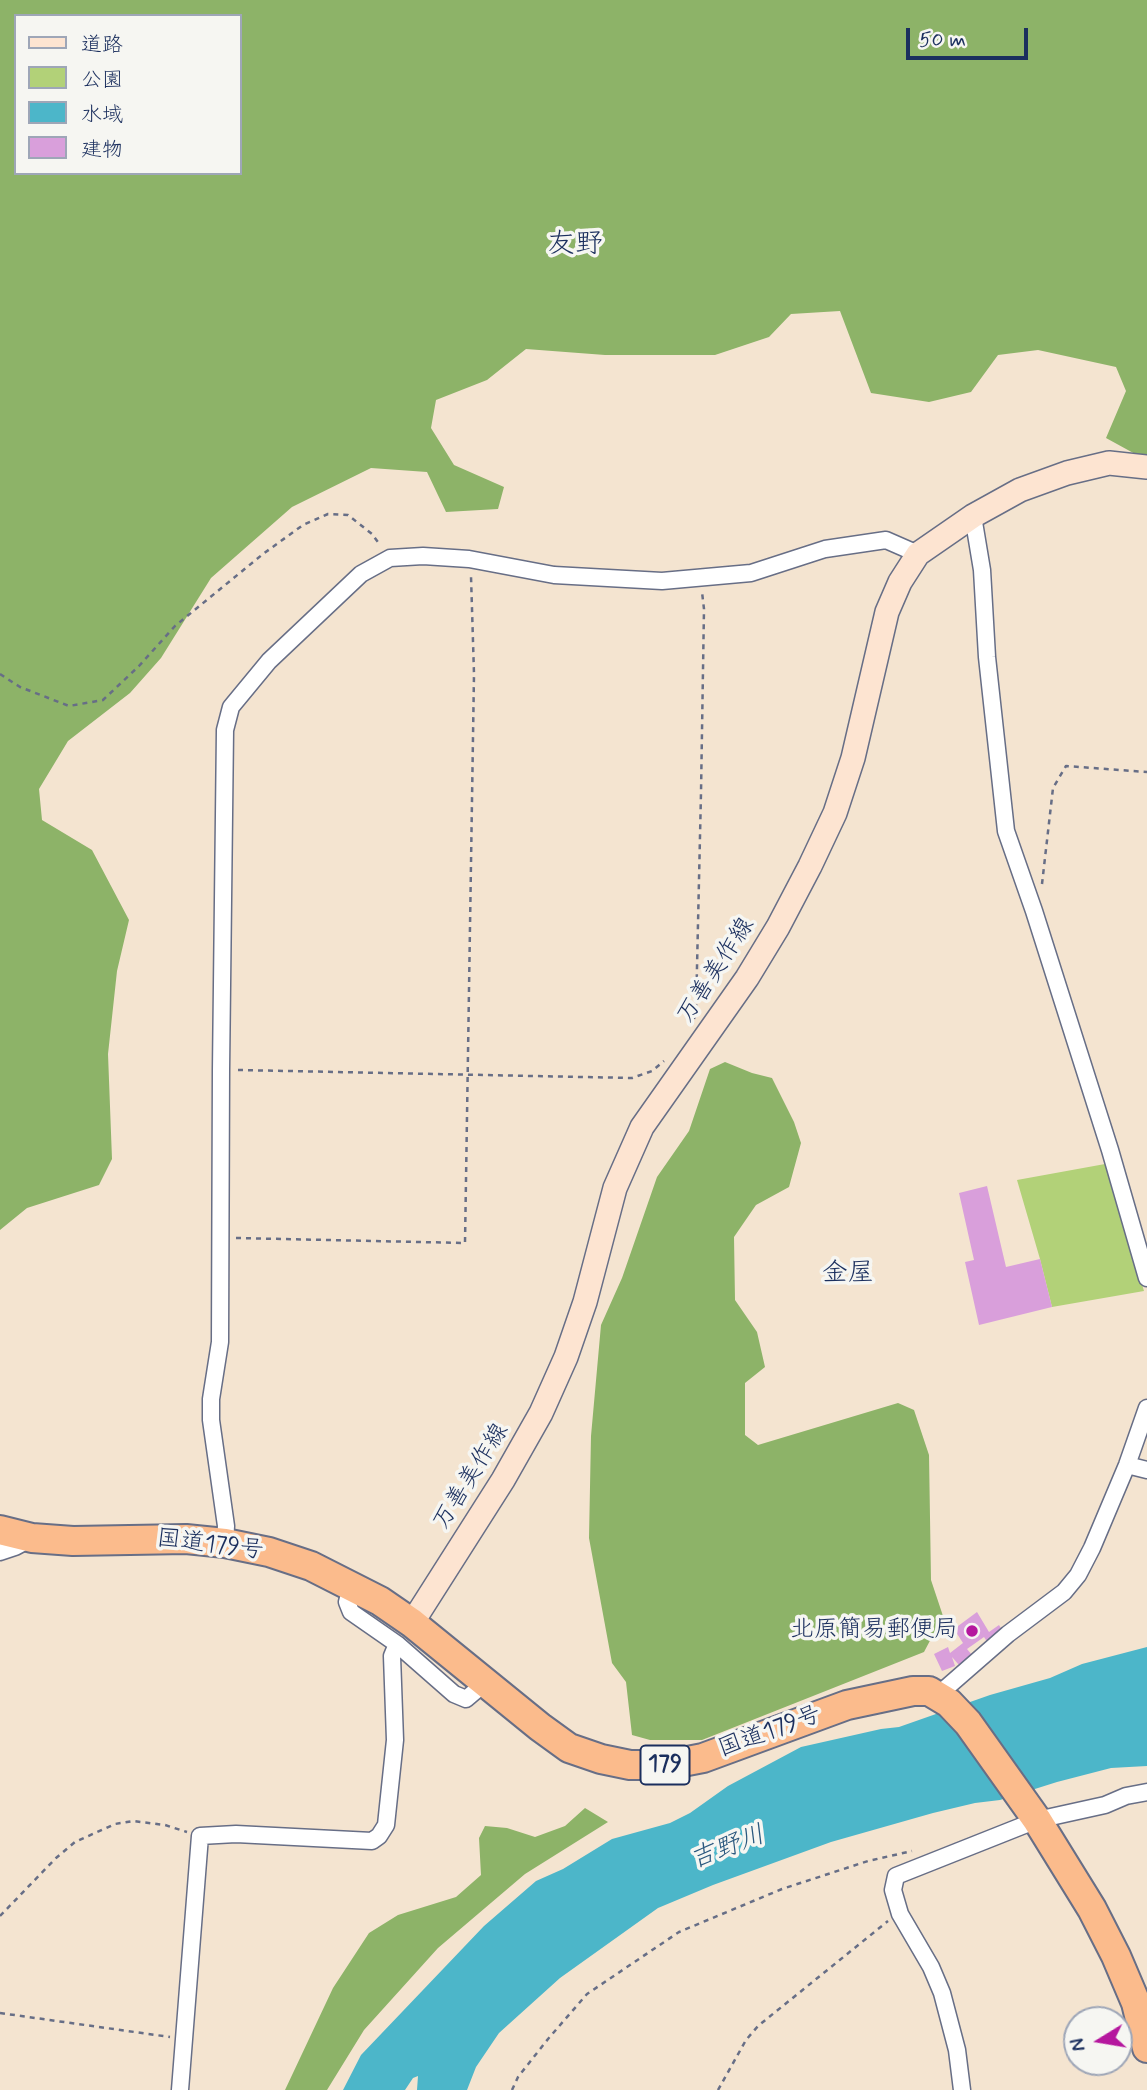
<!DOCTYPE html>
<meta charset="utf-8">
<style>
body{margin:0}
#map{position:relative;width:1147px;height:2090px;overflow:hidden;background:#f4e4d0;font-family:Mynerve,"Klee One",sans-serif}
canvas{display:block}
.legend{position:absolute;left:14px;top:14px;width:228px;height:161px;box-sizing:border-box;background:#f6f6f2;border:2px solid #9ea6b7;margin:0;padding:9px 12px;list-style:none;font-size:21px;color:#1b2f5e}
.legend li{display:flex;align-items:center;gap:14px;height:35px}
.legend b{width:35px;border:2px solid #9ea6b7}
.north{position:absolute;left:1063px;top:2006px;width:70px;height:70px;box-sizing:border-box;background:#f6f6f2;border:2px solid #9ea6b7;border-radius:50%;rotate:259deg;font-size:19px;font-weight:700;line-height:28px;text-align:center;color:#1b2f5e}
.north::after{content:'';display:block;margin:auto;width:24px;height:32px;background:#b5179e;clip-path:polygon(50% 0,100% 100%,50% 72%,0 100%)}
.scale{position:absolute;left:906px;top:28px;width:122px;height:32px;box-sizing:border-box;border:4px solid #1b2f5e;border-top:0;padding-left:9px;font-size:21px;line-height:24px;white-space:nowrap;color:#1b2f5e;-webkit-text-stroke:5px #f6f6f2;paint-order:stroke}
</style>
<div id="map">
<canvas width="1147" height="2090"></canvas>
<ul class="legend">
<li><b style="height:9px;background:#fde4d1"></b>道路</li>
<li><b style="height:19px;background:#b2d178"></b>公園</li>
<li><b style="height:19px;background:#4cb6c9"></b>水域</li>
<li><b style="height:19px;background:#d99fdb"></b>建物</li>
</ul>
<div class="north">N</div>
<div class="scale">50 m</div>
</div>
<script>
const ctx = document.querySelector('canvas').getContext('2d');
ctx.lineJoin = 'round';
function paint(path, color) { ctx.fillStyle = color; ctx.fill(path, 'evenodd'); }
const shape = rows => new Path2D(rows.map(r => 'M' + r).join(''));
function strokePath(path, color, width, dash) { ctx.strokeStyle = color; ctx.lineWidth = width; ctx.lineCap = dash ? 'butt' : 'round'; ctx.setLineDash(dash || []); ctx.stroke(path); }
function drawText(font, color, halo, rows, align = 'center') {
  ctx.font = font + ' Mynerve,"Klee One",sans-serif'; ctx.lineWidth = 7; ctx.setLineDash([]); ctx.textBaseline = 'middle'; ctx.strokeStyle = halo; ctx.fillStyle = color; for (const [text, x, y, turn = 0] of rows) {
    ctx.save(); ctx.translate(x, y); ctx.rotate((+turn || 0) * Math.PI / 180); ctx.textAlign = isNaN(turn) ? turn : align; if (halo) ctx.strokeText(text, 0, 0); ctx.fillText(text, 0, 0); ctx.restore();
  }
}
paint(shape([
 [1105,1164,1144,1291,1052,1307,1040,1259,1017,1180]
]), '#b2d178');
paint(shape([
 [0,0,1147,0,1147,456,1137,455,1106,438,1126,391,1116,367,1038,350,998,355,971,392,929,402,871,393,840,311,791,314,769,337,715,355,605,355,526,349,487,380,436,400,431,428,454,465,504,487,498,509,446,512,427,472,371,468,292,507,211,578,161,658,130,693,68,741,39,789,42,820,92,850,129,920,117,971,108,1054,112,1159,99,1185,27,1208,0,1230],
 [16,16,240,16,240,173,16,173],
 [725,1062,752,1073,772,1078,794,1122,801,1143,789,1187,756,1205,734,1237,735,1300,757,1332,765,1367,745,1383,745,1435,758,1445,898,1403,914,1410,929,1455,931,1580,943,1616,924,1652,702,1740,650,1740,632,1735,626,1682,612,1663,589,1538,591,1436,601,1325,622,1278,657,1177,689,1131,710,1069],
 [585,1808,608,1822,525,1874,438,1948,364,2030,327,2090,285,2090,333,1988,369,1933,398,1915,456,1897,481,1875,479,1838,485,1826,507,1828,535,1837,565,1826]
]), '#8db368');
paint(shape([
 [1147,1647,1147,1766,1111,1768,1057,1782,1000,1800,975,1803,933,1813,831,1842,713,1885,658,1908,560,1978,499,2033,476,2067,467,2090,417,2090,418,2076,413,2078,405,2090,343,2090,361,2055,484,1926,536,1881,563,1869,612,1839,670,1823,690,1813,728,1786,801,1747,881,1729,899,1727,990,1695,1050,1678,1082,1664]
]), '#4cb6c9');
paint(shape([
 [987,1186,1006,1267,1040,1259,1052,1307,979,1325,965,1262,974,1260,959,1193],
 [977,1612,989,1632,999,1625,1004,1633,988,1643,984,1637,967,1649,972,1655,959,1665,952,1657,955,1666,942,1671,934,1654,948,1647,950,1653,963,1643,954,1629]
]), '#d99fdb');
const minor = shape([
 [973,516,982,570,987,657,1006,831,1034,911,1110,1150,1147,1278],
 [1127,1465,1147,1470],
 [225,1543,226,1526,211,1420,211,1399,220,1342,221,1070,225,730,231,707,269,661,361,574,390,558,423,556,469,559,554,575,662,581,751,573,825,549,886,540,918,554],
 [0,1552,15,1547,30,1539],
 [351,1587,347,1602,351,1612,397,1644,454,1694,466,1699,486,1682],
 [938,1695,1008,1634,1064,1592,1078,1575,1092,1548,1127,1465,1147,1408],
 [180,2090,200,1836,236,1834,372,1841,379,1836,386,1825,395,1740,392,1656,397,1644],
 [962,2090,957,2050,942,1993,931,1967,900,1914,893,1890,896,1876,1037,1820,1105,1805,1126,1796,1147,1792]
]);
const secondary = shape([
 [412,1623,503,1480,541,1413,566,1357,585,1302,615,1188,642,1127,747,978,778,927,810,866,835,813,853,758,887,612,900,582,918,554,973,516,1020,490,1067,473,1109,463,1147,467]
]);
const trunk = shape([
 [0,1530,32,1538,73,1541,186,1539,225,1543,269,1552,311,1566,380,1601,412,1623,540,1727,569,1748,601,1759,630,1765,667,1765,703,1758,847,1705,913,1691,929,1691,949,1703,968,1723,1037,1820,1092,1909,1116,1956,1136,2003,1147,2048]
]);
strokePath(minor, '#676e86', 19);
strokePath(secondary, '#676e86', 26);
strokePath(trunk, '#676e86', 32);
strokePath(shape([
 [0,674,20,687,69,706,103,700,139,666,175,626,263,554,303,525,328,514,348,515,372,534,380,545],
 [1042,884,1053,788,1066,766,1147,772],
 [694,1019,696,1011,701,793,704,609,702,592],
 [238,1070,632,1078,652,1071,664,1061],
 [236,1238,465,1243,474,674,471,576],
 [0,1916,56,1858,75,1842,115,1824,133,1821,165,1825,187,1832],
 [0,2013,170,2037],
 [512,2090,518,2077,548,2039,587,1994,679,1932,782,1889,868,1861,912,1851],
 [718,2090,746,2040,758,2026,888,1921]
]), '#676e86', 2.5, [5, 5]);
strokePath(minor, '#fff', 16);
strokePath(secondary, '#fde4d1', 23);
strokePath(trunk, '#fbbb8c', 28);
for (const [x, y, r, color] of [
 [972,1631,7,"#b5179e"]
]) { const dot = new Path2D(); dot.arc(x, y, r, 0, 2 * Math.PI); ctx.fillStyle = color; ctx.fill(dot); strokePath(dot, '#f6f6f2', 2.5); }
for (const [x, y, w] of [
 [665,1765,49]
]) { const box = new Path2D(); box.roundRect(x - w / 2, y - 19.5, w, 39, 5); ctx.fillStyle = '#f6f6f2'; ctx.fill(box); strokePath(box, '#1b2f5e', 2); }
drawText('bold 23px', '#1b2f5e', null, [
 ["179",665,1765]
]);
drawText('24px', '#1b2f5e', '#f6f6f2', [
 ["万善美作線",717,971,-57],
 ["万善美作線",472,1477,-58],
 ["国道179号",210,1546,7],
 ["国道179号",770,1733,-20]
]);
drawText('24px', '#1b2f5e', '#f6f6f2', [
 ["北原簡易郵便局",958,1631]
], 'right');
drawText('26px', '#1b2f5e', '#f6f6f2', [
 ["金屋",848,1275]
]);
drawText('italic 26px', '#2a587e', '#f6f6f2', [
 ["吉野川",728,1849,-21]
]);
drawText('28px', '#1b2f5e', '#f6f6f2', [
 ["友野",575,246]
]);
</script>
